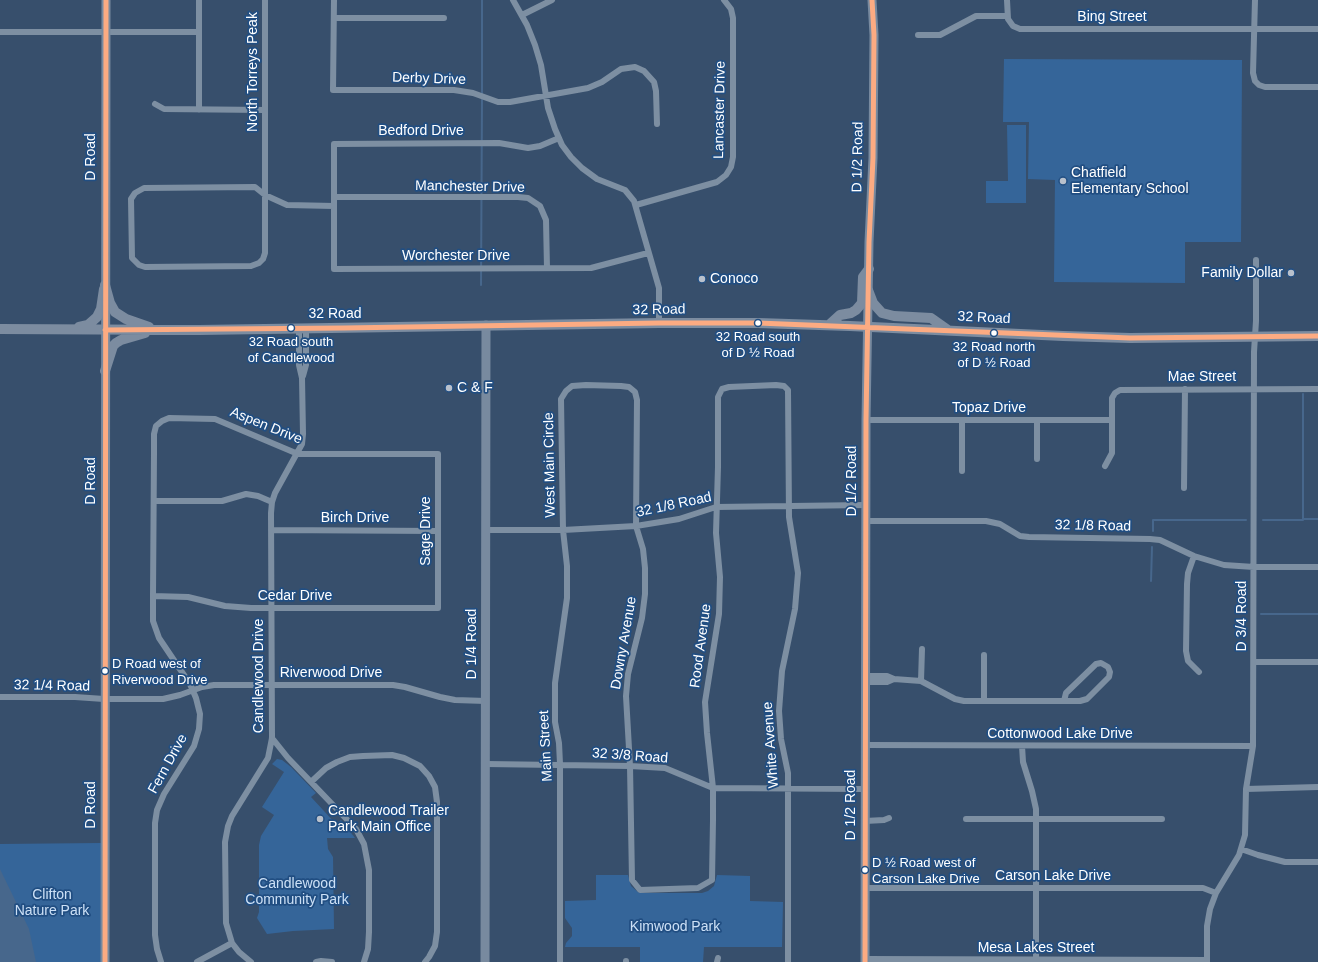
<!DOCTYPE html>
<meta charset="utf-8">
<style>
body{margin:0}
canvas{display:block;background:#374f6c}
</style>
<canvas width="1318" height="962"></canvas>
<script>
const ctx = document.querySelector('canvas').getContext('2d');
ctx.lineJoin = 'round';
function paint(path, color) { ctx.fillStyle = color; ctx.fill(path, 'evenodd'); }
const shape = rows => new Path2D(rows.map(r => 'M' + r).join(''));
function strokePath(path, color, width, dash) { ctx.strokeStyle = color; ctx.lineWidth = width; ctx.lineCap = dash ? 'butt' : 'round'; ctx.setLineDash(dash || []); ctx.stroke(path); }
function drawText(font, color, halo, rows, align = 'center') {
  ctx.font = font + ' Helvetica,sans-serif'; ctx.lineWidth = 3.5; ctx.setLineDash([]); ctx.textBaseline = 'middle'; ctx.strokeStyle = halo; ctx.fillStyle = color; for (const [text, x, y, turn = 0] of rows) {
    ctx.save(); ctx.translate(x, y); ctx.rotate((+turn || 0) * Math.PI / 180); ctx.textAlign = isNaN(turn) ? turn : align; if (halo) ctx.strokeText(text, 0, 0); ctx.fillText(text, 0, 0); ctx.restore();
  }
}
paint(shape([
 [1004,59,1242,60,1241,242,1185,242,1185,283,1054,282,1055,180,1028,179,1029,122,1003,122],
 [1007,125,1026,125,1026,203,986,203,986,181,1008,181],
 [277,759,282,760,291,767,316,793,311,797,336,824,341,820,355,838,327,838,328,849,333,857,334,929,293,931,267,934,257,918,259,912,259,845,261,836,274,815,262,807,284,772,272,764],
 [101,843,105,962,0,962,0,844],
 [596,875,628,875,631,886,638,892,643,893,702,893,708,891,714,886,717,875,750,876,750,901,783,902,782,947,704,947,703,962,640,962,640,947,565,947,566,943,572,936,572,928,565,918,565,901,596,900]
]), '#356599');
paint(shape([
 [0,869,29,929,36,962,0,962]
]), '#47678c');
strokePath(shape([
 [482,94,482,0],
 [481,285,482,98],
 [1303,519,1303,394],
 [1263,520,1303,520,1303,519,1318,519],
 [1153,531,1153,520,1246,520],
 [1151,581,1152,547],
 [1261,614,1318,614]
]), '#47678c', 2);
strokePath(shape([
 [199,0,199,110],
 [265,0,265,253,263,259,259,263,251,266,145,267,139,265,132,258,131,199,135,193,144,188,255,187,265,195,287,205,334,206],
 [334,0,333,90,454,90,473,93,498,102,510,102,588,88,602,82,621,69,635,67,644,71,654,82,656,91,657,124],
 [513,0,527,25,535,45,541,65,548,108,555,129,562,145,571,157,582,168,597,179,625,190,634,201,659,288,659,323],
 [1007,0,1008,19,1013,26,1020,29,1318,29],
 [1255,0,1253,73,1255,81,1259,85,1265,87,1318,87],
 [522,15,552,0],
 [334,18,444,18],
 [0,32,199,32],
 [918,35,940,35,976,16,1007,16],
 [155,104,164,109,265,110],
 [559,138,540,146,528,148,499,143,334,144,334,269,591,268,648,253],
 [334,197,518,197,528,198,540,206,546,220,547,268],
 [636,205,717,182,726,175,731,167,733,157,733,18,731,9,724,0],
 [303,376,306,365,306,328],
 [866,420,1111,420],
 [1037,420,1037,459],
 [1105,466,1112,453,1112,398,1115,393,1120,390,1318,389],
 [962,471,962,420],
 [1184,488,1185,389],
 [154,501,222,501,246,494,258,496,272,502],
 [866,521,986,521,1000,524,1020,536,1029,537,1150,539,1160,540,1194,556,1224,565,1254,567,1318,567],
 [271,530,438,531],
 [486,530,563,530,636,526,679,519,716,507,866,505],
 [1194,556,1188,573,1187,584,1186,651,1188,661,1199,672],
 [153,596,188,597,225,606,251,608,438,608,438,454,298,454,215,419,169,418,162,421,156,426,154,434,154,452,153,596,153,621,159,638,190,684,196,698,200,714,199,729,194,746,164,794,157,810,155,823,155,935,157,949,161,962],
 [1254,662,1318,662],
 [866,676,887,676,894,679],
 [921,681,922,649],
 [866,682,887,682,894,679,921,681,955,699,964,701,1080,701,1087,699,1109,677,1110,672,1108,667,1101,663,1096,664,1066,693,1064,701],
 [0,697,75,697,104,699,163,699,180,695,202,687,214,685,393,685,405,687,440,697,455,700,486,701],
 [984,701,984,655],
 [272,738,288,758,356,829,364,844,369,870,369,932,368,949,364,962],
 [866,745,1253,746],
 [1022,746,1023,762,1032,791,1036,809,1036,962],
 [486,764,630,766,665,768,713,788,865,789],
 [311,782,326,768,337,762,350,757,363,756,392,755,404,758,420,766,429,776,435,787,437,802,437,932,435,946,429,957,425,962],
 [1246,789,1318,787],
 [966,819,1162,819],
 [865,821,884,820,889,818],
 [1241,849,1258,855,1285,862,1318,862],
 [865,888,1203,888,1216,893],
 [865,959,1207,960],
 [626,961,626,962],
 [197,962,232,943],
 [251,962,239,952,232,943,226,923,225,842,228,826,232,816,268,758,272,738,271,513,272,502,275,493,302,444,303,434,302,378,299,365,299,328],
 [316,962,321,961,332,962],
 [560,962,560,764,559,743,555,722,555,683,567,598,567,566,563,530,561,399,566,391,572,386,586,385,621,386,629,387,635,392,637,400,636,526,643,549,645,568,645,594,642,618,628,674,626,696,630,766,632,880,640,890,698,888,712,880,713,820,713,788,707,733,705,702,719,614,720,577,716,533,718,467,718,397,722,389,729,387,776,385,784,386,788,390,789,517,798,573,795,609,782,671,779,711,781,739,788,773,788,962],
 [717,962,718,958],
 [1207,962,1207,926,1210,909,1216,893,1239,855,1245,835,1246,789,1253,746,1254,352,1256,321,1256,260]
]), '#7d8fa2', 6);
strokePath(shape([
 [105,962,106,0],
 [485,962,486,325],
 [865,962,866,420,869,242,873,158,874,35,872,0]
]), '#788a9f', 9);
strokePath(shape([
 [105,285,110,303,115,312,126,319,149,327],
 [868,290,873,303,882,313,894,316,931,318,948,330],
 [829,325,840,315,851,313,856,310,862,303,863,277,869,269],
 [79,327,88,325,97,317,101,309,104,289],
 [0,329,199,330,659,323,758,323,850,326,1063,336,1130,338,1318,336],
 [105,371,113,346,116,343,121,340,145,333]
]), '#7c8ca0', 10);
strokePath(shape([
 [105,330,344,328,659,323,758,323,1130,338,1318,336],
 [105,962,106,0],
 [865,962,866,420,869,242,873,158,874,35,872,0]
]), '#fcab82', 5);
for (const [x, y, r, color] of [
 [1063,181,4,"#b9c1cc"],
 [1291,273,4,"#b9c1cc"],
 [702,279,4,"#b9c1cc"],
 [758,323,3.5,"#fff"],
 [291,328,3.5,"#fff"],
 [994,333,3.5,"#fff"],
 [449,388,4,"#b9c1cc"],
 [105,671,3.5,"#fff"],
 [320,819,4,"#b9c1cc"],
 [865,870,3.5,"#fff"]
]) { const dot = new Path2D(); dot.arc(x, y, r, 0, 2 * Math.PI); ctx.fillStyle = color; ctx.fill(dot); strokePath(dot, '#214e82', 1.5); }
drawText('13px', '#fff', '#214e82', [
 ["32 Road south",758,337],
 ["of D ½ Road",758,353],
 ["32 Road south",291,342],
 ["of Candlewood",291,358],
 ["32 Road north",994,347],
 ["of D ½ Road",994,363],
 ["D Road west of",112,664,"left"],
 ["Riverwood Drive",112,680,"left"],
 ["D ½ Road west of",872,863,"left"],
 ["Carson Lake Drive",872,879,"left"]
]);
drawText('14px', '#fff', '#214e82', [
 ["Bing Street",1112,17],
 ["North Torreys Peak",253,72,-90],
 ["Derby Drive",429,79,2],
 ["Lancaster Drive",720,110,-89],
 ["Bedford Drive",421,131],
 ["D Road",91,157,-90],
 ["D 1/2 Road",858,157,-89],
 ["Manchester Drive",470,187,1],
 ["Worchester Drive",456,256],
 ["32 Road",659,310,-1],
 ["32 Road",335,314],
 ["32 Road",984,318,3],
 ["Mae Street",1202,377],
 ["Topaz Drive",989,408],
 ["Aspen Drive",266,426,22],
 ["West Main Circle",550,465,-91],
 ["D Road",91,481,-90],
 ["D 1/2 Road",852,481,-90],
 ["32 1/8 Road",674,505,-12],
 ["Birch Drive",355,518],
 ["32 1/8 Road",1093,526,1],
 ["Sage Drive",426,531,-90],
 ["Cedar Drive",295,596],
 ["D 3/4 Road",1242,616,-90],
 ["Downy Avenue",624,643,-80],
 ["D 1/4 Road",472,644,-90],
 ["Rood Avenue",701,646,-82],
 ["Riverwood Drive",331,673],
 ["Candlewood Drive",259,676,-90],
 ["32 1/4 Road",52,686,1],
 ["Cottonwood Lake Drive",1060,734],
 ["White Avenue",771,745,-94],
 ["Main Street",546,746,-93],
 ["32 3/8 Road",630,756,4],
 ["Fern Drive",168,764,-61],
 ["D Road",91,805,-90],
 ["D 1/2 Road",851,805,-90],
 ["Carson Lake Drive",1053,876],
 ["Mesa Lakes Street",1036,948]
]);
drawText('14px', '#fff', '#214e82', [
 ["Chatfield",1071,173],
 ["Elementary School",1071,189],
 ["Family Dollar",1283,273,"right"],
 ["Conoco",710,279],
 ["C & F",457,388],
 ["Candlewood Trailer",328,811],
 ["Park Main Office",328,827]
], 'left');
drawText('14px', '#cce0f6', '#214e82', [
 ["Candlewood",297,884],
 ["Community Park",297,900],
 ["Clifton",52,895],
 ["Nature Park",52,911],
 ["Kimwood Park",675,927]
]);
</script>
